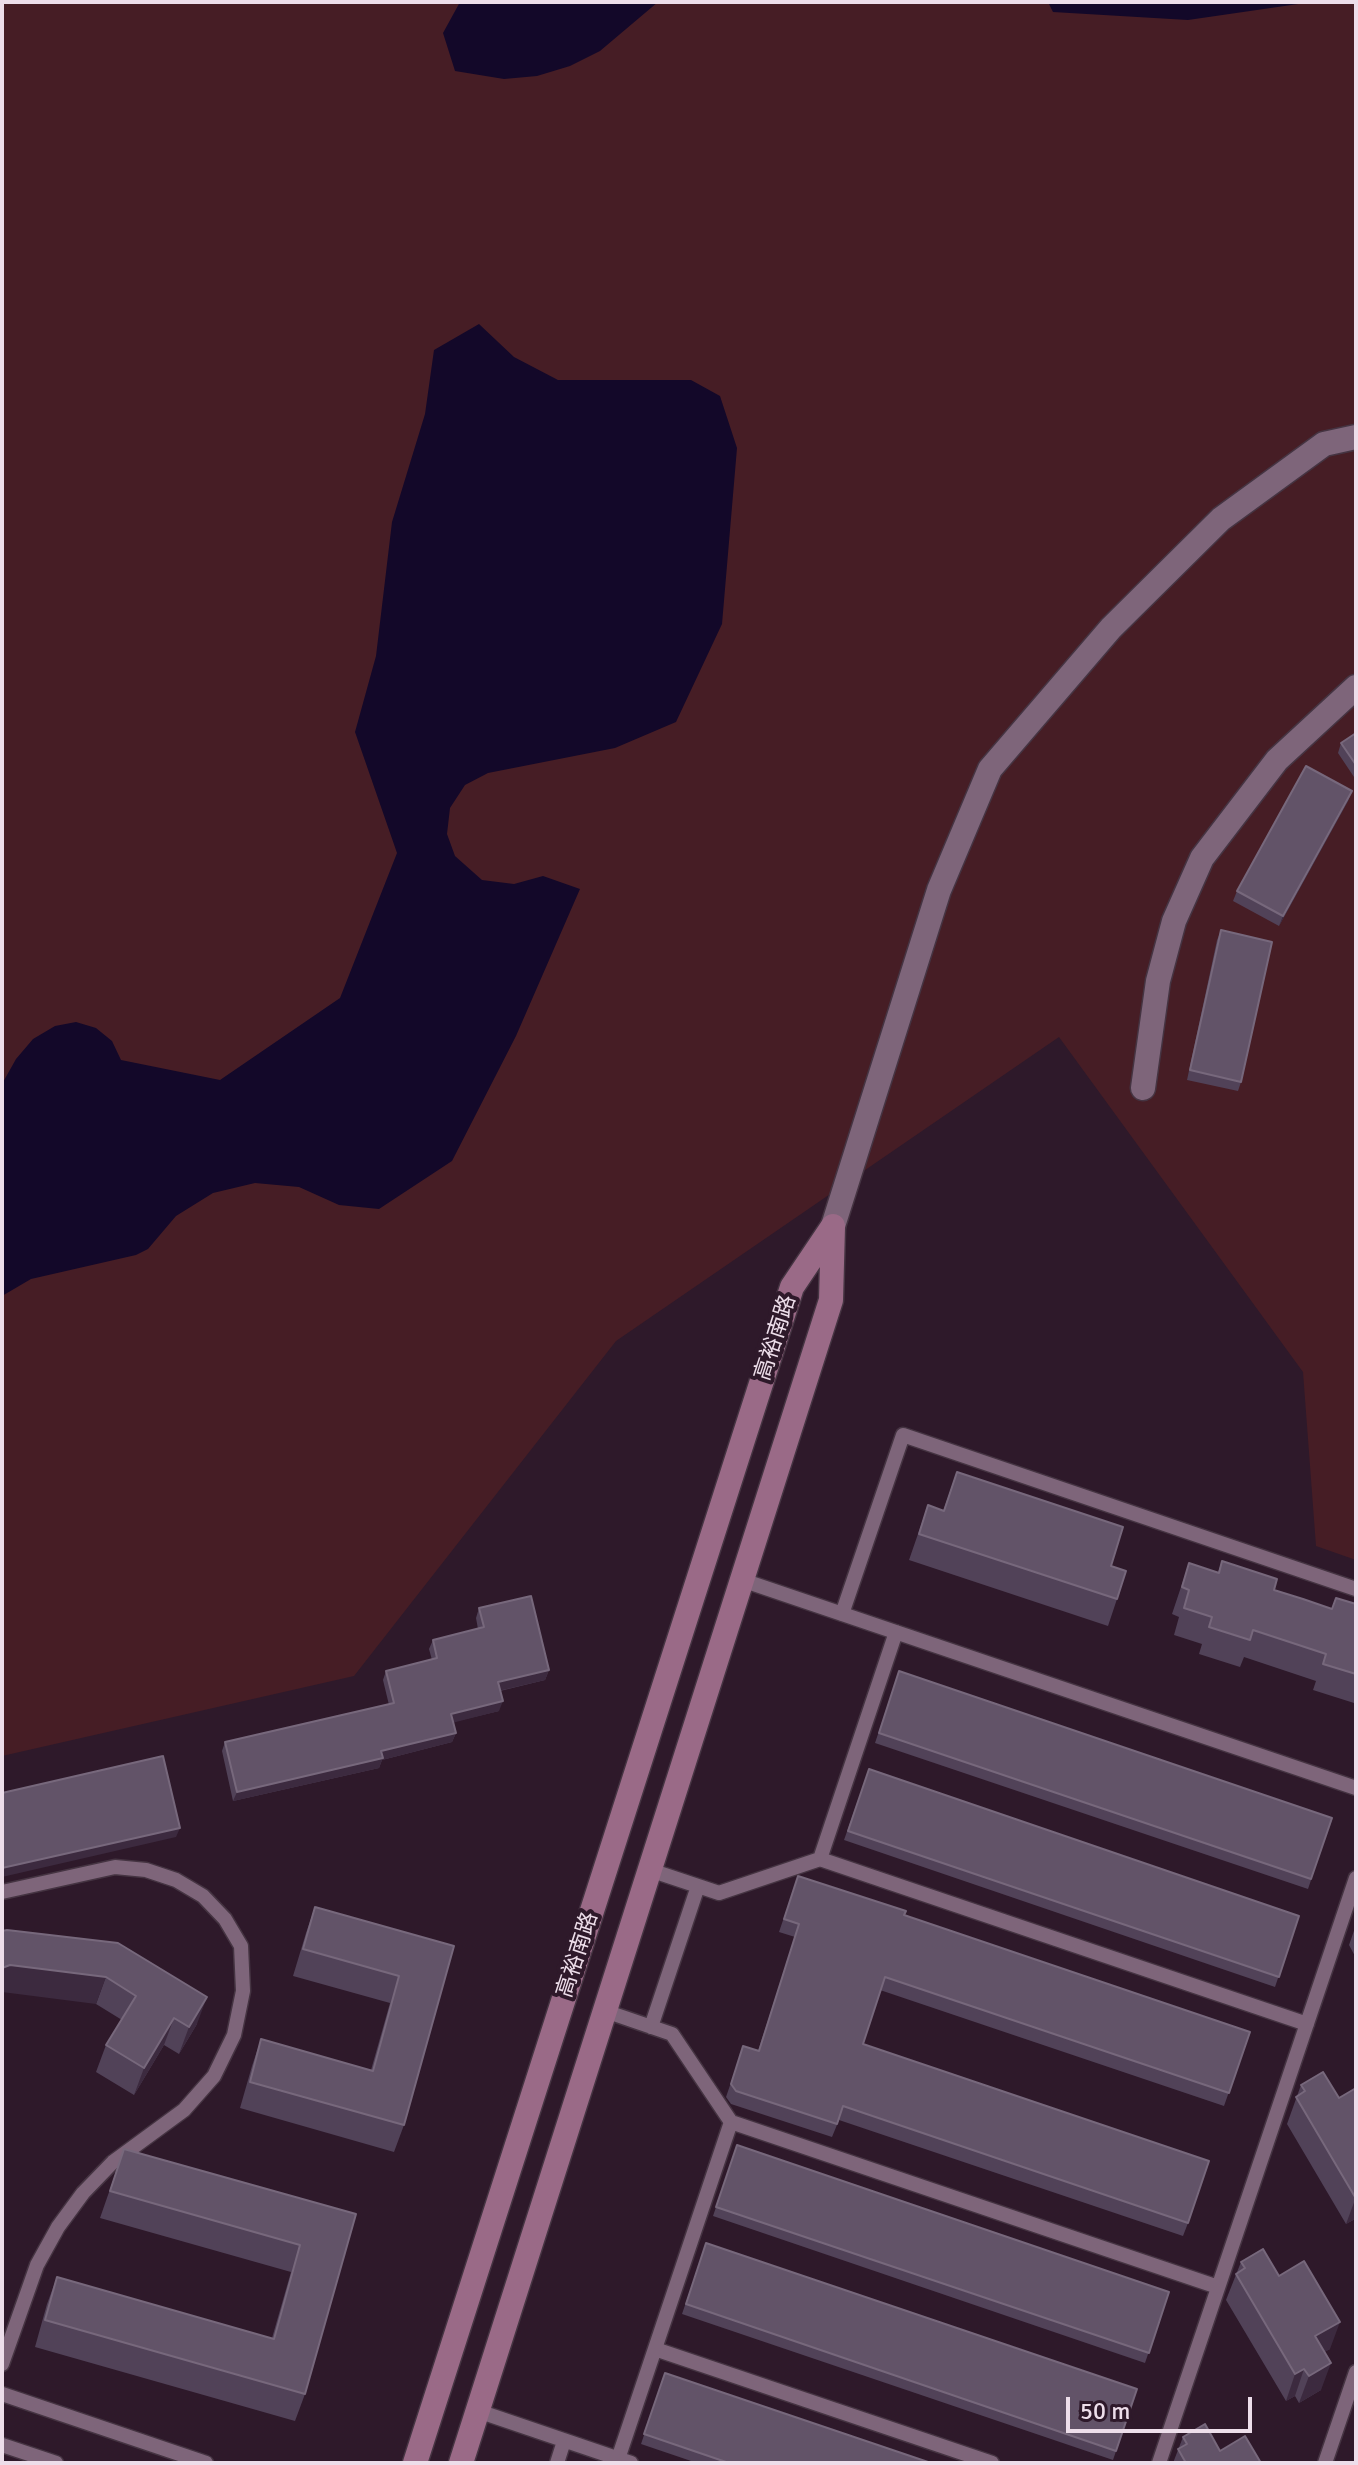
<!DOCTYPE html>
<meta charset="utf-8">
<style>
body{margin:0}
#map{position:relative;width:1358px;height:2465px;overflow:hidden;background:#2e192a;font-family:Signika,sans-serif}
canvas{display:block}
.frame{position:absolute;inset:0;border:4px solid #eddeea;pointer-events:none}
.scale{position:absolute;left:1066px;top:2397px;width:186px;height:36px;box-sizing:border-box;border:4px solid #eddeea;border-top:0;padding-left:10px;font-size:24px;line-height:28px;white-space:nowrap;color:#eddeea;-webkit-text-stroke:6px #2e192a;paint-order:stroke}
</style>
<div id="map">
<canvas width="1358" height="2465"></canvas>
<div class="frame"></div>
<div class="scale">50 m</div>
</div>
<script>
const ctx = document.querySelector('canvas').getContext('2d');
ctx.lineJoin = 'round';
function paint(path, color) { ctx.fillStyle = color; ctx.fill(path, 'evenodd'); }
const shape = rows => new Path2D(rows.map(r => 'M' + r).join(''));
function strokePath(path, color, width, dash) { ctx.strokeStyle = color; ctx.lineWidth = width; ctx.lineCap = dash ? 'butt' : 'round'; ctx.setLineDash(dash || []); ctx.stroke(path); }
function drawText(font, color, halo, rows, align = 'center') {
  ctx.font = font + ' Signika,"Noto Sans SC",sans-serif'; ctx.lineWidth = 8; ctx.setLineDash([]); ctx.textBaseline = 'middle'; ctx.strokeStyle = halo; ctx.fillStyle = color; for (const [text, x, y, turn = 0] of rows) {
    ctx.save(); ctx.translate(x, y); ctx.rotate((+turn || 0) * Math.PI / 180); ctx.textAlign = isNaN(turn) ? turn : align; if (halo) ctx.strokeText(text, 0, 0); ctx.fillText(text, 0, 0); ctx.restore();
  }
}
paint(shape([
 [2,2,1356,2,1356,1560,1316,1546,1303,1372,1059,1037,616,1341,354,1676,2,1756]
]), '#461d25');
paint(shape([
 [460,2,658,2,600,51,570,66,537,76,504,79,455,71,443,33],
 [1048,2,1312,2,1188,20,1053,12],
 [479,324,514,357,558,380,691,380,720,396,737,448,722,624,676,722,615,748,488,773,465,785,450,808,447,834,455,856,482,880,514,884,543,876,580,889,516,1036,452,1161,379,1209,339,1205,299,1187,255,1183,213,1193,176,1216,148,1249,136,1255,31,1279,2,1296,2,1084,16,1059,33,1039,55,1026,76,1022,96,1028,112,1041,121,1060,220,1080,340,998,397,853,355,732,376,656,392,522,425,414,434,350]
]), '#130829');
const lane = shape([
 [742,1580,1356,1788],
 [842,1614,903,1435,1356,1589],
 [820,1859,896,1632],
 [650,1870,719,1893,820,1859,1307,2024],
 [2,1892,115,1867,146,1870,176,1880,203,1896,225,1919,241,1946,243,1991,234,2035,214,2076,184,2110,113,2162,83,2193,58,2227,37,2265,2,2364],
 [605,2011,672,2034,731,2122,1218,2287],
 [651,2027,698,1886],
 [655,2349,992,2463],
 [2,2394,206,2463],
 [478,2411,631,2463],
 [2,2445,56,2463],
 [618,2459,731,2122],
 [557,2463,564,2441],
 [1159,2463,1356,1878],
 [1325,2463,1356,2372]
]);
const street = shape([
 [1143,1088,1158,981,1174,921,1202,858,1277,760,1356,687],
 [833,1226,939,890,990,769,1111,628,1221,519,1324,444,1356,437]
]);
const secondary = shape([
 [415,2463,792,1287,833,1226],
 [461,2463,831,1300,833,1227]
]);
strokePath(lane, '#453442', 17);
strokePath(street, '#453442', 27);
strokePath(secondary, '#453442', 27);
strokePath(lane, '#7e657a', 14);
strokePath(street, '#7e657a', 24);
strokePath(secondary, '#9a6a87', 24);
paint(shape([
 [1356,733,1356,780,1338,753,1341,743],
 [1352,791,1348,801,1279,926,1233,901,1237,891],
 [1221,931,1241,1082,1238,1091,1187,1080,1217,940],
 [957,1472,1111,1566,1117,1599,1108,1626,909,1560,928,1505,943,1511],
 [1222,1561,1274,1590,1332,1609,1356,1604,1356,1697,1354,1703,1313,1690,1316,1681,1244,1657,1240,1667,1199,1654,1202,1644,1174,1635,1179,1617,1172,1614,1189,1563,1218,1572],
 [479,1608,549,1670,545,1680,500,1691,499,1711,453,1722,456,1733,452,1742,382,1760,379,1768,233,1801,222,1751,225,1742,389,1705,383,1680,386,1671,432,1660,429,1649,433,1640,478,1629,476,1618],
 [899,1671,1332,1818,1308,1889,875,1743],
 [869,1769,1299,1916,1275,1987,844,1840],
 [798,1876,904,1915,1250,2032,1224,2106,880,1990,863,2044,1188,2223,1183,2236,839,2120,832,2137,731,2104,726,2097,739,2059,758,2051,795,1937,779,1932],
 [315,1907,454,1946,404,2125,394,2152,240,2108,252,2066,261,2039,371,2070,390,2003,293,1976,306,1933],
 [1356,1925,1356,1958,1349,1945],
 [118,1943,197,2024,179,2054,164,2045,134,2095,96,2072,106,2045,122,2020,96,2004],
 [1301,2085,1339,2098,1356,2088,1356,2221,1355,2219,1346,2224,1287,2124],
 [737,2145,1169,2292,1145,2363,713,2216],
 [124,2149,356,2214,305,2394,295,2421,35,2347,47,2304,57,2277,272,2338,291,2272,100,2218],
 [706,2243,1137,2389,1113,2460,682,2314],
 [1241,2262,1279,2276,1330,2349,1324,2352,1321,2390,1299,2403,1295,2396,1286,2401,1226,2300],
 [665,2373,931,2463,697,2463,641,2444],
 [1183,2437,1220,2451,1261,2463,1173,2463]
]), '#514258');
paint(shape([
 [1352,791,1348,801,1279,926,1283,916],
 [549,1670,545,1680,494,1692,498,1682],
 [503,1701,499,1711,448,1724,451,1714],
 [456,1733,452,1742,382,1760,379,1768,233,1801,237,1792,381,1751],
 [180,1828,176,1837,2,1877,2,1868],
 [10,1965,106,1977,96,2004,2,1992,2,1968],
 [207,1997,197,2024,179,2054,189,2027],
 [174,2018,164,2045,134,2095,144,2068],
 [1356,2197,1356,2215,1355,2219,1346,2224],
 [1340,2322,1330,2349,1305,2363,1315,2336],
 [1331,2363,1321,2390,1299,2403,1309,2376],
 [1304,2369,1295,2396,1286,2401,1295,2374]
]), '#3c2a3f');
const building = shape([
 [1356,733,1356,765,1341,743,1356,733],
 [1306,766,1352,791,1283,916,1237,891,1306,766],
 [1221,930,1272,942,1241,1082,1190,1070,1221,930],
 [957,1472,1123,1527,1111,1566,1126,1571,1117,1599,919,1534,928,1505,944,1511,957,1472],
 [1222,1561,1277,1579,1274,1590,1303,1599,1332,1609,1336,1598,1356,1604,1356,1674,1323,1664,1326,1654,1253,1630,1250,1640,1209,1627,1212,1617,1184,1608,1189,1590,1182,1587,1189,1563,1219,1573,1222,1561],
 [531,1596,549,1670,498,1682,503,1701,451,1714,456,1733,381,1751,383,1758,237,1792,225,1742,394,1703,386,1671,437,1658,433,1640,484,1627,479,1608,531,1596],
 [899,1671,1332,1818,1311,1879,879,1733,899,1671],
 [163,1756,180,1828,2,1868,2,1793,163,1756],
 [869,1769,1299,1916,1279,1977,848,1831,869,1769],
 [798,1876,906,1911,904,1915,1250,2032,1229,2093,885,1977,863,2044,1209,2161,1188,2223,843,2106,837,2124,736,2091,731,2084,743,2046,759,2051,799,1924,784,1919,798,1876],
 [315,1907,454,1946,404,2125,250,2082,261,2039,373,2071,399,1976,303,1949,315,1907],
 [7,1930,118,1943,207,1997,189,2027,174,2018,144,2068,106,2045,136,1996,106,1977,10,1965,2,1968,2,1931,7,1930],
 [1323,2072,1339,2098,1356,2088,1355,2197,1296,2097,1305,2091,1301,2085,1323,2072],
 [737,2145,1169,2292,1149,2353,716,2207,737,2145],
 [124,2149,356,2214,305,2394,45,2320,57,2277,274,2339,300,2245,110,2191,124,2149],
 [706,2243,1137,2389,1116,2451,686,2304,706,2243],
 [1263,2249,1279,2276,1304,2261,1340,2322,1315,2336,1331,2363,1309,2376,1304,2369,1295,2374,1236,2274,1245,2268,1241,2262,1263,2249],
 [665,2373,931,2463,729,2463,644,2434,665,2373],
 [1205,2424,1220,2451,1245,2436,1261,2463,1186,2463,1178,2449,1187,2444,1183,2437,1205,2424]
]);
paint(building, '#625368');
strokePath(building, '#77687c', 2);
drawText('22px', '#eddeea', '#2e192a', [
 ["高裕南路",776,1338,-72],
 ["高裕南路",578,1955,-72]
]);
</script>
